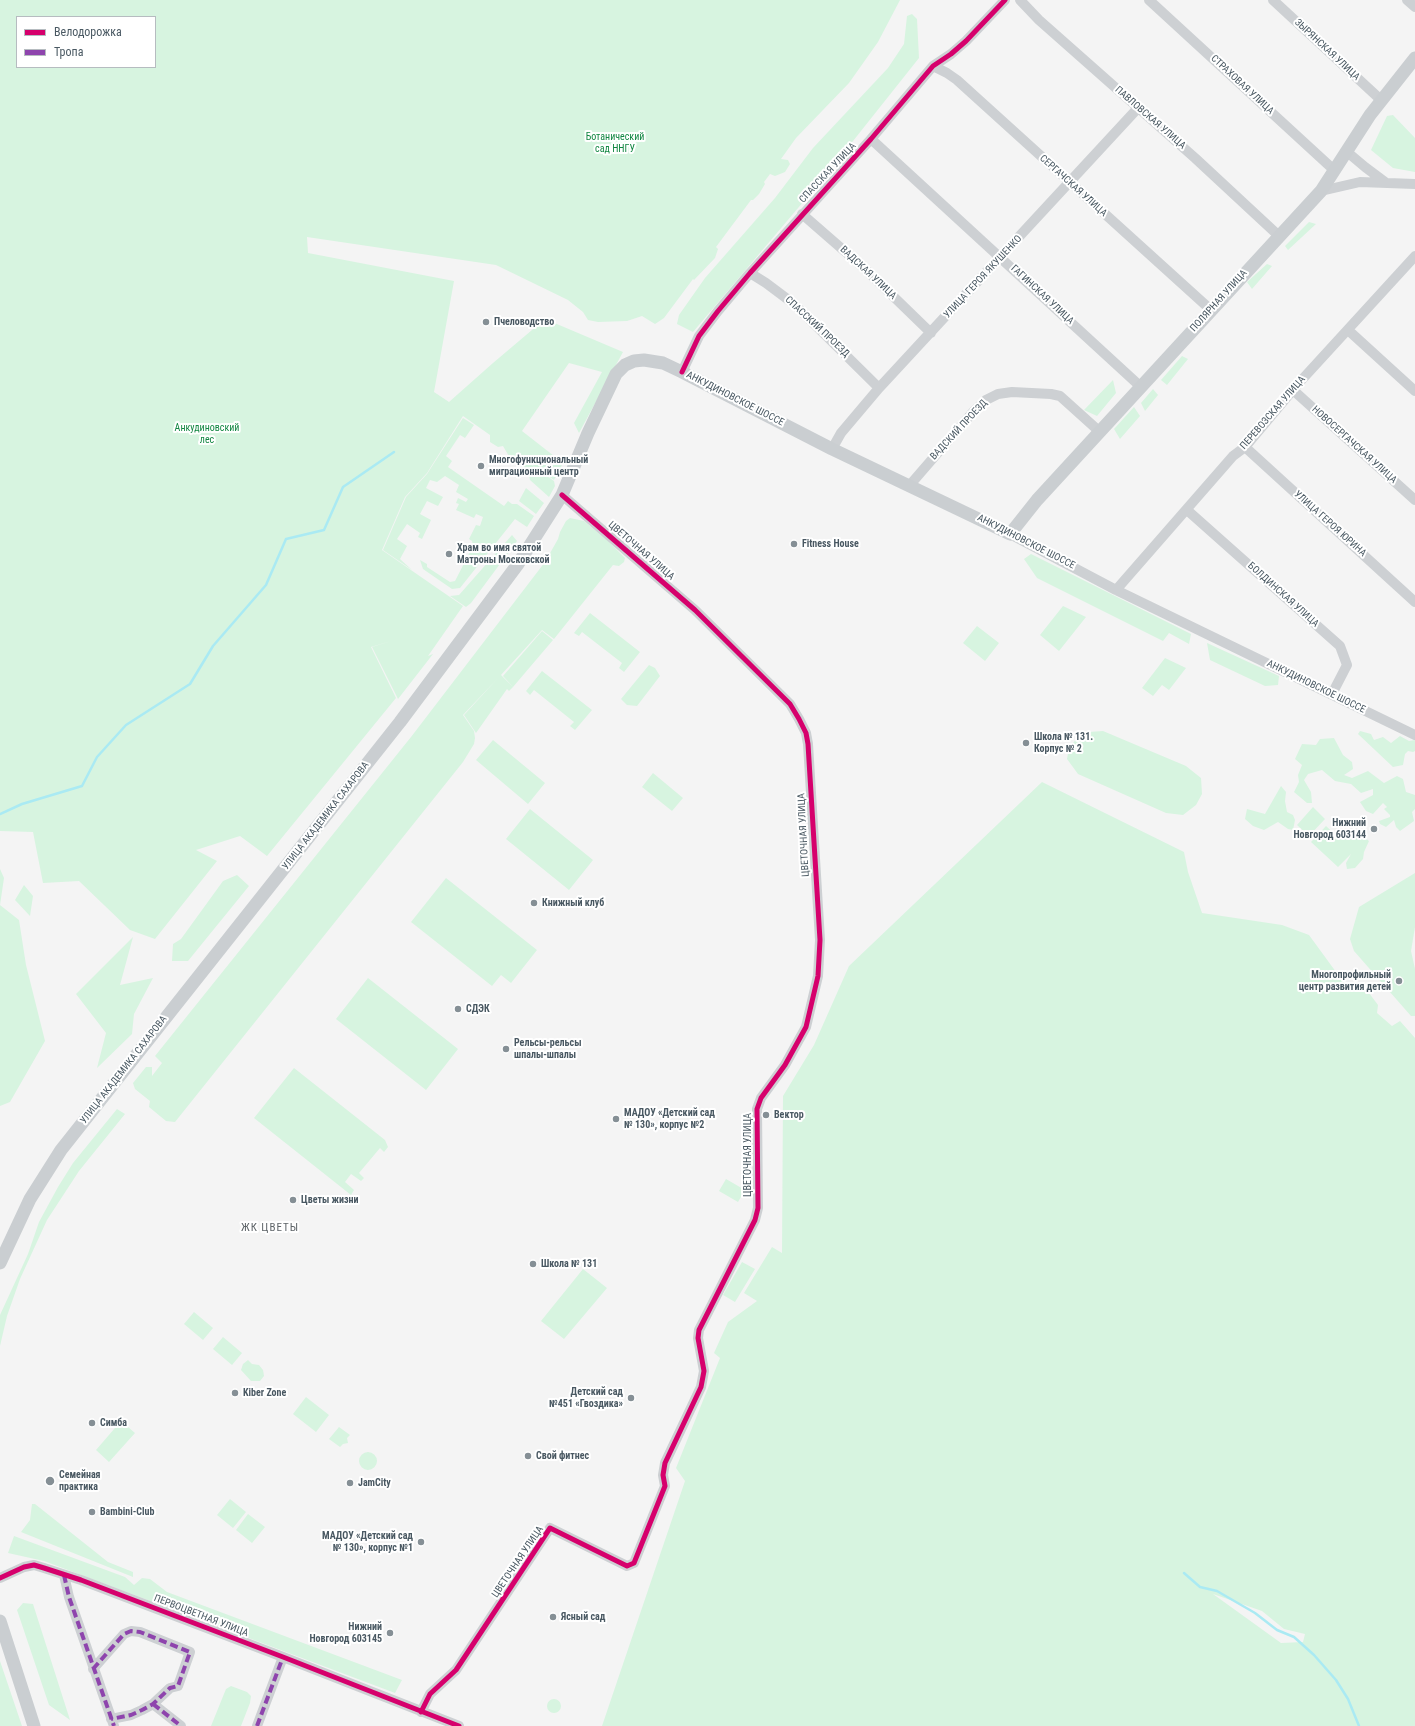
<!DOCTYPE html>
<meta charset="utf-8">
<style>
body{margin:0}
#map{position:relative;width:1415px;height:1726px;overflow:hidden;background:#f4f4f4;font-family:"Roboto Condensed",sans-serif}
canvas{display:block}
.legend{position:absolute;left:16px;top:16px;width:140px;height:52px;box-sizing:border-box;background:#fff;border:1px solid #b6bcc0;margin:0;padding:5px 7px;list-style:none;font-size:12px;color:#495862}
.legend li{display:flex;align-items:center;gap:8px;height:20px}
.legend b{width:20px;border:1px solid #b6bcc0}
</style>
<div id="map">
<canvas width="1415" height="1726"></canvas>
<ul class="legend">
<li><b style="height:5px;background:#d6006c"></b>Велодорожка</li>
<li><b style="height:5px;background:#8e44ad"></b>Тропа</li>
</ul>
</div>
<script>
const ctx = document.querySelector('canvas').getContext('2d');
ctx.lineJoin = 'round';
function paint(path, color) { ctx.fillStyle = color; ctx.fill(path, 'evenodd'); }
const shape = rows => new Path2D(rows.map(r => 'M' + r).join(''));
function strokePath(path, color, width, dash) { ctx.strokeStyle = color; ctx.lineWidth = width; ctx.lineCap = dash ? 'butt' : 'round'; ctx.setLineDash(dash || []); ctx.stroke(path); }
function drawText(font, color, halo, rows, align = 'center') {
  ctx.font = font + ' "Roboto Condensed",sans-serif'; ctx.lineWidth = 4; ctx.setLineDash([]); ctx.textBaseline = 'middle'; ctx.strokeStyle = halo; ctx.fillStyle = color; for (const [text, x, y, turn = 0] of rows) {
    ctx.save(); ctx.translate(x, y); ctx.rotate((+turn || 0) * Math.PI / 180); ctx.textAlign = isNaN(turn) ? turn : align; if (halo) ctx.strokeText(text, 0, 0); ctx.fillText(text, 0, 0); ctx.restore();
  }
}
paint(shape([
 [0,0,900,0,878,42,849,83,796,138,781,159,788,160,790,164,785,172,775,176,770,174,764,182,765,184,759,194,753,200,751,200,716,247,718,249,715,258,694,280,693,279,664,318,655,324,642,316,627,321,598,322,588,320,583,312,568,300,496,265,307,237,308,253,454,281,434,392,449,402,493,363,545,319,623,352,579,433,574,423,602,372,569,363,522,431,563,463,554,480,509,449,554,481,555,486,549,497,530,480,528,472,510,458,503,446,498,447,490,442,490,435,463,416,427,473,405,497,382,550,463,606,428,656,433,654,398,699,372,647,391,641,371,647,396,698,267,856,240,836,196,850,217,861,155,939,130,930,79,881,43,883,33,832,0,831],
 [17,17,155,17,155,67,17,67],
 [912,14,917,19,919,58,826,175,693,332,677,324,679,315,705,278,775,198,813,148,888,68,904,44,907,16],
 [1393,115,1415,138,1415,172,1393,168,1371,150,1387,116],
 [1309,222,1316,224,1288,250,1285,246],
 [1267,264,1272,266,1252,289,1247,282],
 [1182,356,1188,359,1167,385,1161,380],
 [1113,380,1116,393,1097,416,1084,410],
 [1153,389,1158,395,1145,411,1141,403],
 [1134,407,1140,416,1120,439,1114,429],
 [463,418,474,425,465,438,460,435,446,456,452,461,448,467,504,506,508,501,512,504,517,504,534,516,527,527,515,519,460,588,452,589,423,569,420,560,427,564,427,567,450,582,455,581,473,546,472,541,469,539,476,525,480,526,483,517,476,514,474,518,456,510,459,504,456,503,458,498,466,502,468,499,456,492,459,485,445,476,437,482,430,480,426,488,443,497,438,506,427,501,420,514,431,520,422,539,418,537,420,533,407,524,397,539,407,546,400,559,412,570,383,550,406,497,427,474],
 [526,488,544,503,536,514,519,501],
 [570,518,584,521,608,541,625,558,624,562,619,566,613,565,554,639,542,630,501,675,513,687,509,691,507,689,476,733,464,715,498,678,463,715,474,731,475,738,474,744,463,762,175,1122,166,1121,149,1107,150,1101,135,1089,133,1083,146,1067,152,1067,152,1076,162,1063,155,1056,411,737,545,562,558,539,560,532,566,521],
 [512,535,517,541,471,603,466,607,450,596,459,595],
 [1031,554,1191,634,1189,644,1169,633,1163,641,1037,578,1024,559],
 [1063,606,1086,617,1059,651,1040,635],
 [590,613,640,652,624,672,619,668,622,663,582,632,579,636,574,633],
 [977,626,999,643,985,661,963,643],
 [542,631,553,640,513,687,503,676],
 [1207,643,1279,676,1278,685,1265,686,1210,660],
 [1165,658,1186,668,1169,690,1162,685,1153,696,1142,688],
 [649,665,655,668,660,676,637,706,627,705,621,699],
 [542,671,592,710,575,730,570,726,574,722,534,690,530,695,526,691],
 [1103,731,1186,766,1201,778,1202,794,1196,805,1183,815,1166,813,1078,774,1067,759,1069,748,1078,737,1089,732],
 [1360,731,1371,734,1374,740,1383,737,1391,743,1400,736,1409,741,1415,740,1415,751,1413,752,1408,751,1405,754,1403,765,1393,767,1358,734],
 [1334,738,1343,755,1352,762,1353,769,1344,775,1352,778,1368,771,1384,783,1397,776,1403,779,1406,792,1415,795,1415,809,1412,812,1414,821,1400,831,1396,827,1394,820,1386,827,1380,824,1379,821,1390,817,1390,815,1384,809,1387,807,1383,803,1373,814,1366,811,1360,802,1373,795,1373,789,1361,793,1351,784,1335,781,1322,770,1308,774,1304,780,1311,792,1312,803,1307,803,1294,792,1299,782,1298,775,1302,765,1295,759,1302,744,1316,745,1320,739],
 [493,740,545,783,528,804,476,760],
 [653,773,683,798,672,811,642,787],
 [1042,782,1184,852,1188,872,1202,913,1282,925,1309,935,1347,987,1366,989,1378,1005,1377,1013,1392,1026,1400,1021,1415,1038,1415,1726,602,1726,685,1481,676,1468,720,1358,714,1353,728,1322,757,1301,744,1293,772,1247,782,1253,783,1096,814,1045,849,966],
 [1213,1594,1262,1611,1284,1629,1305,1634,1303,1642,1281,1643],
 [1281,786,1286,792,1285,801,1287,812,1293,815,1295,820,1293,830,1288,829,1278,822,1264,830,1253,826,1245,819,1247,809,1265,814],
 [1313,807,1325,819,1309,836,1297,825],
 [530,809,593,860,569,890,506,839],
 [1326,826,1339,838,1340,836,1355,830,1369,841,1364,852,1363,859,1355,868,1347,869,1346,863,1351,854,1338,867,1311,842],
 [0,869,4,878,0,905,19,920,26,965,45,1041,10,1102,0,1106],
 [1415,873,1415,927,1411,951,1415,969,1415,1016,1411,1016,1354,951,1350,939,1359,907],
 [237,875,249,886,188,961,172,961,173,944,181,939,223,881],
 [446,878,537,950,511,983,501,975,492,986,411,922],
 [24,885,33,896,30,916,15,900],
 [133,937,120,985,153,978,134,1014,132,1034,97,1068,106,1033,76,994],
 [368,978,458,1049,426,1090,336,1019],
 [294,1068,385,1140,388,1147,384,1152,380,1148,359,1173,364,1178,361,1181,351,1174,345,1182,354,1190,351,1195,254,1118],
 [117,1109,125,1114,79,1171,47,1220,20,1279,7,1316,0,1346,0,1315,28,1254,39,1222,58,1187,73,1163],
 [726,1179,745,1190,738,1202,719,1191],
 [742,1262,755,1269,735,1302,723,1295],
 [583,1269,607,1288,564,1339,541,1321],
 [194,1312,213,1328,203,1340,184,1324],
 [223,1337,242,1353,232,1365,213,1349],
 [248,1360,252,1364,259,1365,263,1370,264,1376,260,1381,251,1381,241,1370,243,1364],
 [306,1397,329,1415,316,1432,293,1414],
 [121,1421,135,1433,109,1462,96,1450],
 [339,1427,350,1435,347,1438,348,1443,343,1444,340,1447,329,1439],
 '359 1461a9 9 0 1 1 18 0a9 9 0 1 1-18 0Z',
 [230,1499,246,1512,233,1528,217,1515],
 [32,1504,35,1504,108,1562,133,1572,133,1577,21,1532,30,1520],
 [248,1514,265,1527,252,1543,236,1530],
 [14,1536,125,1577,134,1585,142,1578,150,1579,167,1592,402,1680,395,1693,44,1561,8,1553],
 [23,1603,33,1604,70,1720,49,1705,17,1610],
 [0,1661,22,1726,0,1726],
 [231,1686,247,1692,251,1696,250,1703,241,1726,211,1726,226,1689],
 '547 1706a7 7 0 1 1 14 0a7 7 0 1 1-14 0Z'
]), '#d7f4e0');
strokePath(shape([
 [0,814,22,804,82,786,97,757,126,725,190,684,213,646,266,585,286,539,324,530,343,487,394,452],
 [1184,1573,1200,1587,1217,1591,1255,1613,1277,1630,1294,1637,1314,1655,1336,1680,1348,1699,1359,1726]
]), '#aaeaf3', 2.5);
strokePath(shape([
 [1020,0,1039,20,1195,158,1279,236],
 [1149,0,1334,170],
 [1273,0,1381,100],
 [1407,0,1415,7],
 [933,66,947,73,957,80,1211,310],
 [871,139,1141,387],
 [1346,151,1365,167,1385,182],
 [1321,191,1360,182,1415,184],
 [802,214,864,268,931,333],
 [750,273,766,283,794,304,879,388],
 [1348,330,1415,391],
 [682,372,699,336,718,311,750,273,871,139,933,66,951,54,966,41,1005,0],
 [1293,390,1415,500],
 [1245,447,1415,602],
 [832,449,841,433,879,388,1138,108],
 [909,486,973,412,986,400,998,394,1012,392,1051,394,1060,396,1100,432],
 [1187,510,1340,646,1347,665,1332,694],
 [1010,534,1116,590,1415,735],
 [1116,590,1233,456,1245,447,1297,385,1415,256],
 [64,1575,69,1597,114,1726],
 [0,1578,24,1567,34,1565,44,1568,81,1580,283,1657,459,1726],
 [93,1669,124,1634,131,1631,140,1632,190,1652,178,1686,170,1688,153,1704,142,1710,131,1715,111,1719],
 [153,1704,181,1726],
 [421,1712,430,1694,456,1670,550,1528,627,1566,634,1563,665,1486,663,1475,665,1463,701,1387,704,1371,698,1338,699,1330,755,1220,758,1208,757,1109,761,1098,785,1065,806,1027,818,976,820,940,808,744,806,733,799,719,790,704,695,610,562,495],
 [257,1726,283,1657]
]), '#cdd0d3', 10);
strokePath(shape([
 [0,1263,30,1199,61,1150,400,722,518,564,562,495,588,433,616,374,625,365,634,361,644,360,663,363,682,372,832,449,1010,534,1037,500,1321,191,1370,115,1415,58],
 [0,1621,34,1726]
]), '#caced1', 13);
strokePath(shape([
 [64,1575,69,1597,114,1726],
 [93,1669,124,1634,131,1631,140,1632,190,1652,178,1686,170,1688,153,1704,142,1710,131,1715,111,1719],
 [153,1704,181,1726],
 [257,1726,283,1657]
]), '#8e44ad', 4, [8, 4]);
strokePath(shape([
 [682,372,699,336,718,311,750,273,871,139,933,66,951,54,966,41,1005,0],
 [0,1578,24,1567,34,1565,44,1568,81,1580,283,1657,459,1726],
 [421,1712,430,1694,456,1670,550,1528,627,1566,634,1563,665,1486,663,1475,665,1463,701,1387,704,1371,698,1338,699,1330,755,1220,758,1208,757,1109,761,1098,785,1065,806,1027,818,976,820,940,808,744,806,733,799,719,790,704,695,610,562,495]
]), '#d6006c', 5);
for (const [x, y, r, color] of [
 [486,322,4,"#858f95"],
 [481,466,4,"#858f95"],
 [794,544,4,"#858f95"],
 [449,554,4,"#858f95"],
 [1026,743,4,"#858f95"],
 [1374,829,4,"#858f95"],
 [534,903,4,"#858f95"],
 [1399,981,4,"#858f95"],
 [458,1009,4,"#858f95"],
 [506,1049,4,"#858f95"],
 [766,1115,4,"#858f95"],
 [616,1119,4,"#858f95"],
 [293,1200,4,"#858f95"],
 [533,1264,4,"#858f95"],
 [235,1393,4,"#858f95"],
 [631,1398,4,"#858f95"],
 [92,1423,4,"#858f95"],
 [528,1456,4,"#858f95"],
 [50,1481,5,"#858f95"],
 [350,1483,4,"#858f95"],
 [92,1512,4,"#858f95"],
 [421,1542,4,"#858f95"],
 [553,1617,4,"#858f95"],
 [390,1633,4,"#858f95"]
]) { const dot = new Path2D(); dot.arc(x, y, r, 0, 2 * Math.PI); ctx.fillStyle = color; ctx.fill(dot); strokePath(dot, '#fff', 1.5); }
drawText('10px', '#495862', '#fff', [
 ["ЗЫРЯНСКАЯ УЛИЦА",1327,50,43],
 ["СТРАХОВАЯ УЛИЦА",1242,85,43],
 ["ПАВЛОВСКАЯ УЛИЦА",1150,118,41],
 ["СПАССКАЯ УЛИЦА",828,173,-47],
 ["СЕРГАЧСКАЯ УЛИЦА",1073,186,42],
 ["ВАДСКАЯ УЛИЦА",868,273,43],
 ["УЛИЦА ГЕРОЯ ЯКУШЕНКО",983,277,-47],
 ["ГАГИНСКАЯ УЛИЦА",1042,295,43],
 ["ПОЛЯРНАЯ УЛИЦА",1219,301,-48],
 ["СПАССКИЙ ПРОЕЗД",817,327,43],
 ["АНКУДИНОВСКОЕ ШОССЕ",735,399,27],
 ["ПЕРЕВОЗСКАЯ УЛИЦА",1273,413,-49],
 ["ВАДСКИЙ ПРОЕЗД",959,430,-47],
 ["НОВОСЕРГАЧСКАЯ УЛИЦА",1354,445,42],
 ["УЛИЦА ГЕРОЯ ЮРИНА",1330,524,42],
 ["АНКУДИНОВСКОЕ ШОССЕ",1026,542,27],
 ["ЦВЕТОЧНАЯ УЛИЦА",641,551,41],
 ["БОЛДИНСКАЯ УЛИЦА",1283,595,42],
 ["АНКУДИНОВСКОЕ ШОССЕ",1316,687,26],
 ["УЛИЦА АКАДЕМИКА САХАРОВА",326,816,-52],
 ["ЦВЕТОЧНАЯ УЛИЦА",804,835,-93],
 ["УЛИЦА АКАДЕМИКА САХАРОВА",124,1070,-52],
 ["ЦВЕТОЧНАЯ УЛИЦА",748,1155,-90],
 ["ЦВЕТОЧНАЯ УЛИЦА",518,1562,-56],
 ["ПЕРВОЦВЕТНАЯ УЛИЦА",201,1616,21]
]);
drawText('10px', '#118641', '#fff', [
 ["Ботанический",615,137],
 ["сад ННГУ",615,149],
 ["Анкудиновский",207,428],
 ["лес",207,440]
]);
drawText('bold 10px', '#495862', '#fff', [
 ["Пчеловодство",494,322],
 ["Многофункциональный",489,460],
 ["миграционный центр",489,472],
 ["Fitness House",802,544],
 ["Храм во имя святой",457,548],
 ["Матроны Московской",457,560],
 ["Школа № 131.",1034,737],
 ["Корпус № 2",1034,749],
 ["Нижний",1366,823,"right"],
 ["Новгород 603144",1366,835,"right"],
 ["Книжный клуб",542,903],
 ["Многопрофильный",1391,975,"right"],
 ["центр развития детей",1391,987,"right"],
 ["СДЭК",466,1009],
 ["Рельсы-рельсы",514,1043],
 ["шпалы-шпалы",514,1055],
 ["МАДОУ «Детский сад",624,1113],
 ["№ 130», корпус №2",624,1125],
 ["Вектор",774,1115],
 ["Цветы жизни",301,1200],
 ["Школа № 131",541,1264],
 ["Детский сад",623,1392,"right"],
 ["№451 «Гвоздика»",623,1404,"right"],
 ["Kiber Zone",243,1393],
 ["Симба",100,1423],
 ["Свой фитнес",536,1456],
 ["Семейная",59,1475],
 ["практика",59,1487],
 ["JamCity",358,1483],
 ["Bambini-Club",100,1512],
 ["МАДОУ «Детский сад",413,1536,"right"],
 ["№ 130», корпус №1",413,1548,"right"],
 ["Ясный сад",561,1617],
 ["Нижний",382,1627,"right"],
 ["Новгород 603145",382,1639,"right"]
], 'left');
ctx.letterSpacing = '1px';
drawText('11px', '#5e6468', '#fff', [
 ["ЖК ЦВЕТЫ",270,1228]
]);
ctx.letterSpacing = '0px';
</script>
